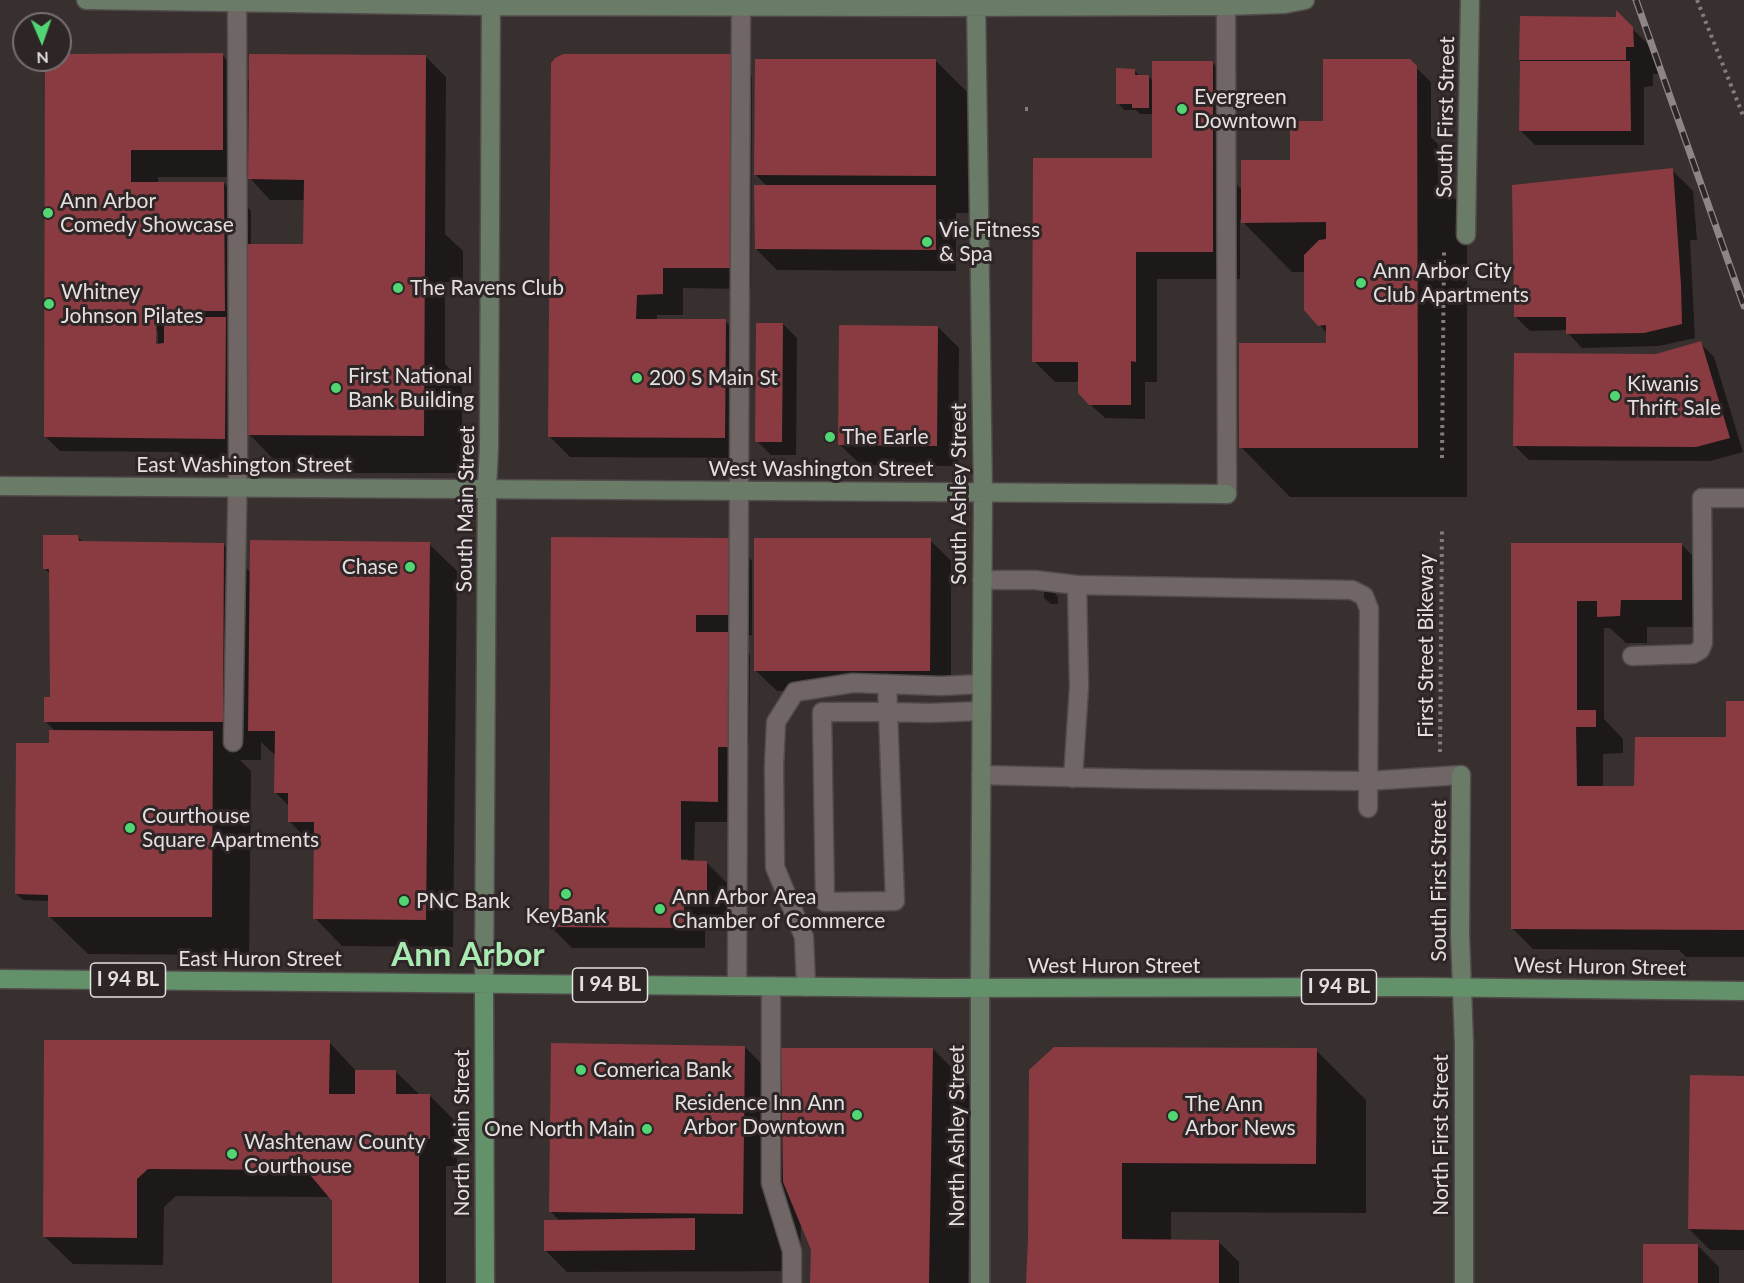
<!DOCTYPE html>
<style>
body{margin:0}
#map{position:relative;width:1744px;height:1283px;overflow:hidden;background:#382f2f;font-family:Lato,sans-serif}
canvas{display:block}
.north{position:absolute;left:12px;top:12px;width:60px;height:60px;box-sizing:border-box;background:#2e2626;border:2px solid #777070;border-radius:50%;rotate:178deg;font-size:16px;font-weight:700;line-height:24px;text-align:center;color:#e5dfdf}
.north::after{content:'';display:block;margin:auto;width:21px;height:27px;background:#52d673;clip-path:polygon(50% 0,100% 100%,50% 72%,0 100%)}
</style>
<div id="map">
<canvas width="1744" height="1283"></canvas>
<div class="north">N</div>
</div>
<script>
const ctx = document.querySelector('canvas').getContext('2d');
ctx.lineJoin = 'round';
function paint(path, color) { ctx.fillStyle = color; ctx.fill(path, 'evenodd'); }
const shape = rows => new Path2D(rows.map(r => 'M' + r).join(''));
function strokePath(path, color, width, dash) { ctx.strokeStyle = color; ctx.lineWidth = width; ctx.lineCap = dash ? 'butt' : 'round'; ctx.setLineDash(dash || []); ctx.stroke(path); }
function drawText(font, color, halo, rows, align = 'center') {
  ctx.font = font + ' Lato,sans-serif'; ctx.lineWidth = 6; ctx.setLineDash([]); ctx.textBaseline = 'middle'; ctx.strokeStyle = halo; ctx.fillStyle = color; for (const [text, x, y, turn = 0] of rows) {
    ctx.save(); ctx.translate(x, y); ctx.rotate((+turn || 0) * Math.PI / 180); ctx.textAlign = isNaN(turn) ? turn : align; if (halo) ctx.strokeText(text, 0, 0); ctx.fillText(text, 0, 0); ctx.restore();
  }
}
paint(shape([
 [1617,14,1660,56,1660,74,1653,74,1653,86,1644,87,1644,145,1535,145,1521,131,1524,63,1520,60,1617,18],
 [60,55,222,55,250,82,425,56,446,77,445,234,463,251,463,282,445,282,445,364,462,381,462,473,287,473,249,434,249,363,246,363,245,459,186,459,179,452,60,451,46,437,47,60,60,60],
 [158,177,249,177,270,200,305,200,307,245,251,245,251,211,224,183,158,183],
 [245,304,249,304,249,342,238,332],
 [155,331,158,331,158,351,155,351],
 [731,55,752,76,751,289,683,288,683,315,657,315,657,320,725,321,746,342,745,458,570,457,549,436],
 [936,61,974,99,974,213,956,213,956,271,777,270,756,249,767,186,755,174],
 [1409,61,1431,82,1431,137,1438,144,1438,182,1467,211,1467,497,1290,497,1241,447,1328,345,1327,333,1305,310,1305,272,1292,272,1240,219,1240,279,1157,279,1157,382,1145,382,1145,419,1105,418,1090,404,1079,382,1055,382,1034,361,1154,159,1154,114,1140,114,1136,110,1124,110,1118,103,1134,70,1140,76,1148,76,1154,82,1212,62,1233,83,1233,181,1242,190,1293,162,1325,122],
 [1672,170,1693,191,1697,240,1690,240,1695,338,1659,346,1582,348,1568,333,1568,330,1530,331,1516,317],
 [783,324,797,338,796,455,771,455,757,441],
 [938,327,959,348,958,466,861,465,839,444],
 [1700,343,1714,357,1743,452,1710,461,1529,460,1515,446],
 [78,537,84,543,224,545,251,573,429,544,457,571,453,947,342,946,315,918,315,847,289,821,289,806,276,793,276,756,261,742,261,760,240,760,251,771,249,955,88,954,49,916,49,901,23,900,16,894,55,731,46,722,51,699,51,575,45,569],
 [552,539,731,539,752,561,752,635,731,636,750,655,749,743,742,743,742,761,729,761,738,770,739,822,695,822,694,862,706,862,727,883,727,915,705,915,705,948,572,948,551,927],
 [728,652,731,652,730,730,727,730],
 [563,858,688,859,688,862,563,861],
 [930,540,951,561,951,692,777,691,755,670],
 [1681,544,1709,572,1709,627,1647,627,1647,643,1626,643,1610,628,1604,628,1604,719,1623,739,1623,753,1603,754,1603,787,1636,787,1728,739,1744,703,1744,957,1686,957,1679,950,1533,949,1512,928,1512,545],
 [1044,590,1052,590,1058,597,1058,604,1051,604,1044,598],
 [329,1042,356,1071,396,1072,420,1095,429,1095,457,1123,457,1166,446,1166,446,1283,333,1283,333,1200,331,1197,176,1196,164,1207,163,1265,73,1264,45,1237],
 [745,1047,783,1086,933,1049,971,1087,968,1283,812,1283,813,1250,801,1222,800,1271,567,1272,546,1251,560,1221,550,1211],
 [1316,1050,1366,1100,1366,1213,1171,1212,1171,1241,1218,1241,1239,1262,1239,1283,1027,1283,1030,1239,1031,1070],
 [1744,1078,1744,1250,1710,1250,1689,1229],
 [1698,1246,1719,1267,1719,1283,1644,1283]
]), '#0007');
paint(shape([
 [1616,10,1633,27,1634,47,1626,47,1626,60,1519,60,1520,16,1616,17],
 [223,53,223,150,131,150,131,182,224,182,225,311,157,311,156,344,164,343,164,317,226,317,225,439,44,437,45,60,60,60,60,54],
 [249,54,426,55,424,436,247,435,248,244,303,244,304,180,248,179],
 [563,54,732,54,731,268,663,268,663,294,637,295,636,319,726,319,725,438,548,437,551,63,555,58],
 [755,59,936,59,936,176,754,175],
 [1323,59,1410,59,1417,66,1418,448,1239,448,1239,343,1326,343,1326,325,1318,326,1304,310,1304,255,1319,240,1326,239,1326,222,1241,223,1241,160,1290,160,1290,121,1323,121],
 [1152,61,1213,61,1213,252,1136,252,1136,362,1131,361,1131,405,1089,405,1078,393,1078,362,1032,362,1033,158,1152,158],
 [1520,61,1630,61,1631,131,1519,131],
 [1116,68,1135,69,1135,75,1149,75,1149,108,1132,108,1132,104,1116,104],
 [1673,168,1681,285,1682,324,1644,333,1566,334,1566,317,1514,317,1512,185],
 [754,185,936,185,936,250,755,249],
 [756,323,783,323,782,442,755,442],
 [839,325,938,326,937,446,838,445],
 [1701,341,1730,438,1696,447,1513,446,1514,353,1656,354],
 [43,535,78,535,79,541,224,543,223,722,44,722,44,697,50,697,49,569,43,569],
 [551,537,731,538,731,615,696,615,696,632,729,632,729,747,718,747,718,802,681,801,681,860,707,861,707,894,684,894,684,928,549,927],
 [754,538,931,538,930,671,754,671],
 [250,540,430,542,426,920,313,919,314,822,288,822,288,793,274,793,275,731,248,731],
 [1511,543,1682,543,1682,600,1621,600,1620,616,1597,617,1597,601,1577,601,1577,710,1596,710,1596,727,1576,727,1577,786,1634,786,1635,737,1726,737,1726,701,1744,701,1744,930,1511,929],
 [49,730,213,731,212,917,48,917,48,895,15,894,16,743,49,743],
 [44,1040,330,1040,329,1094,355,1094,355,1070,396,1070,396,1094,430,1094,430,1139,419,1139,419,1283,332,1283,332,1201,306,1170,148,1169,137,1179,137,1238,43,1237],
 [551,1043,745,1046,743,1214,549,1212],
 [1054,1047,1317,1048,1316,1164,1122,1163,1122,1239,1219,1240,1219,1283,1026,1283,1028,1239,1029,1070],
 [781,1048,933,1048,929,1283,810,1283,811,1250,783,1182],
 [1690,1075,1744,1076,1744,1230,1688,1229],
 [695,1218,695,1250,544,1251,544,1220],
 [1643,1244,1698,1244,1698,1283,1643,1283]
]), '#893b41');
const lane = shape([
 [1226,6,1227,494],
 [982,580,1035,580,1077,585,1352,590,1364,596,1369,609,1368,808],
 [1632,656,1693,654,1700,650,1703,643,1702,498],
 [887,684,888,712,895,901,825,902,822,712,888,712,929,713,981,711],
 [233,742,238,456,237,0],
 [981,775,1143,779,1367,781,1461,775],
 [1073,778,1079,687,1077,585],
 [737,986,741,0],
 [771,986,771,1183,792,1251,792,1283],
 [806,987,804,937,775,867,774,767,776,722,795,692,853,683,941,686,982,684]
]);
const street = shape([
 [1702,498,1744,498]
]);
const secondary = shape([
 [86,0,491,6,941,7,1226,6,1285,4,1305,0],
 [976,0,983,493,980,989,980,1283],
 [1466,235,1470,0],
 [0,486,1227,494],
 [1461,775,1460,935,1464,1043,1464,1283],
 [484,983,487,489,489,447,491,0]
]);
const primary = shape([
 [0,979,939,988,1421,987,1744,991],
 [484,983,485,1283]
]);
strokePath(lane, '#524b4c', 21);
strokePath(street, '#524b4c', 21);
strokePath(secondary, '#524b4c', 21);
strokePath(primary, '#524b4c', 21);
strokePath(shape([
 [1697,0,1744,118],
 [1025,109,1032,109],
 [1442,458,1444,250],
 [1440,752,1442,527]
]), '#857d7d', 4, [3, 4.5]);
strokePath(lane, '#706666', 18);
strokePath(street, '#706666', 18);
strokePath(secondary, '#6a7b68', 18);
strokePath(primary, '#63916a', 18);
const rail = shape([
 [1636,0,1744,306]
]);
strokePath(rail, '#8e8686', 7);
strokePath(rail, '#2e2626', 4.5, [14]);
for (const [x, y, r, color] of [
 [1182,109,6,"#52d673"],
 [48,213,6,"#52d673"],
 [927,242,6,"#52d673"],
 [1361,283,6,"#52d673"],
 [398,288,6,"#52d673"],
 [49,304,6,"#52d673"],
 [637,378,6,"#52d673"],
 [336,388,6,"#52d673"],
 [1615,396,6,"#52d673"],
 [830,437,6,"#52d673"],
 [410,567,6,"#52d673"],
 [130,828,6,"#52d673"],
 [566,894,6,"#52d673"],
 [404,901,6,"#52d673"],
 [660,909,6,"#52d673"],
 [581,1070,6,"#52d673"],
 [857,1115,6,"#52d673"],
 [1173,1116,6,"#52d673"],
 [647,1129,6,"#52d673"],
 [232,1154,6,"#52d673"]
]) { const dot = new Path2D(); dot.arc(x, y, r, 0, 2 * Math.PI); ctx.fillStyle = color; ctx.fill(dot); strokePath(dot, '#2e2626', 2); }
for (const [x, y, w] of [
 [128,980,75],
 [610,985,75],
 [1339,987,75]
]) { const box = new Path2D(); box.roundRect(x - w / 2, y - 17, w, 34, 4.5); ctx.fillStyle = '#2e2626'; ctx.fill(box); strokePath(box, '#e5dfdf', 1.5); }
drawText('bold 20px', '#e5dfdf', null, [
 ["I 94 BL",128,980],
 ["I 94 BL",610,985],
 ["I 94 BL",1339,987]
]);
drawText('21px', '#e5dfdf', '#2e2626', [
 ["Evergreen",1194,97],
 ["Downtown",1194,121],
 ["Ann Arbor",60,201],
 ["Comedy Showcase",60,225],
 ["Vie Fitness",939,230],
 ["& Spa",939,254],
 ["Ann Arbor City",1373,271],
 ["Club Apartments",1373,295],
 ["The Ravens Club",410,288],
 ["Whitney",61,292],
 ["Johnson Pilates",61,316],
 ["First National",348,376],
 ["Bank Building",348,400],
 ["200 S Main St",649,378],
 ["Kiwanis",1627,384],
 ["Thrift Sale",1627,408],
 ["The Earle",842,437],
 ["Chase",398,567,"right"],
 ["Courthouse",142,816],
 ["Square Apartments",142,840],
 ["Ann Arbor Area",672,897],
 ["Chamber of Commerce",672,921],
 ["PNC Bank",416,901],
 ["KeyBank",566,916,"center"],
 ["Comerica Bank",593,1070],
 ["Residence Inn Ann",845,1103,"right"],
 ["Arbor Downtown",845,1127,"right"],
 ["The Ann",1185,1104],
 ["Arbor News",1185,1128],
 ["One North Main",635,1129,"right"],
 ["Washtenaw County",244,1142],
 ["Courthouse",244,1166]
], 'left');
drawText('21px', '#e5dfdf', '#2e2626', [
 ["South First Street",1446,117,-89],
 ["East Washington Street",244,465],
 ["West Washington Street",821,469],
 ["South Ashley Street",959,494,-90],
 ["South Main Street",466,509,-89],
 ["First Street Bikeway",1426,646,-90],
 ["South First Street",1439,881,-90],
 ["East Huron Street",260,959],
 ["West Huron Street",1114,966],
 ["West Huron Street",1600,967,1],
 ["North Main Street",462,1133,-90],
 ["North First Street",1441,1135,-90],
 ["North Ashley Street",957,1136,-90]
]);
drawText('bold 33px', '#a9eab3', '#2e2626', [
 ["Ann Arbor",468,955]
]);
</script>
